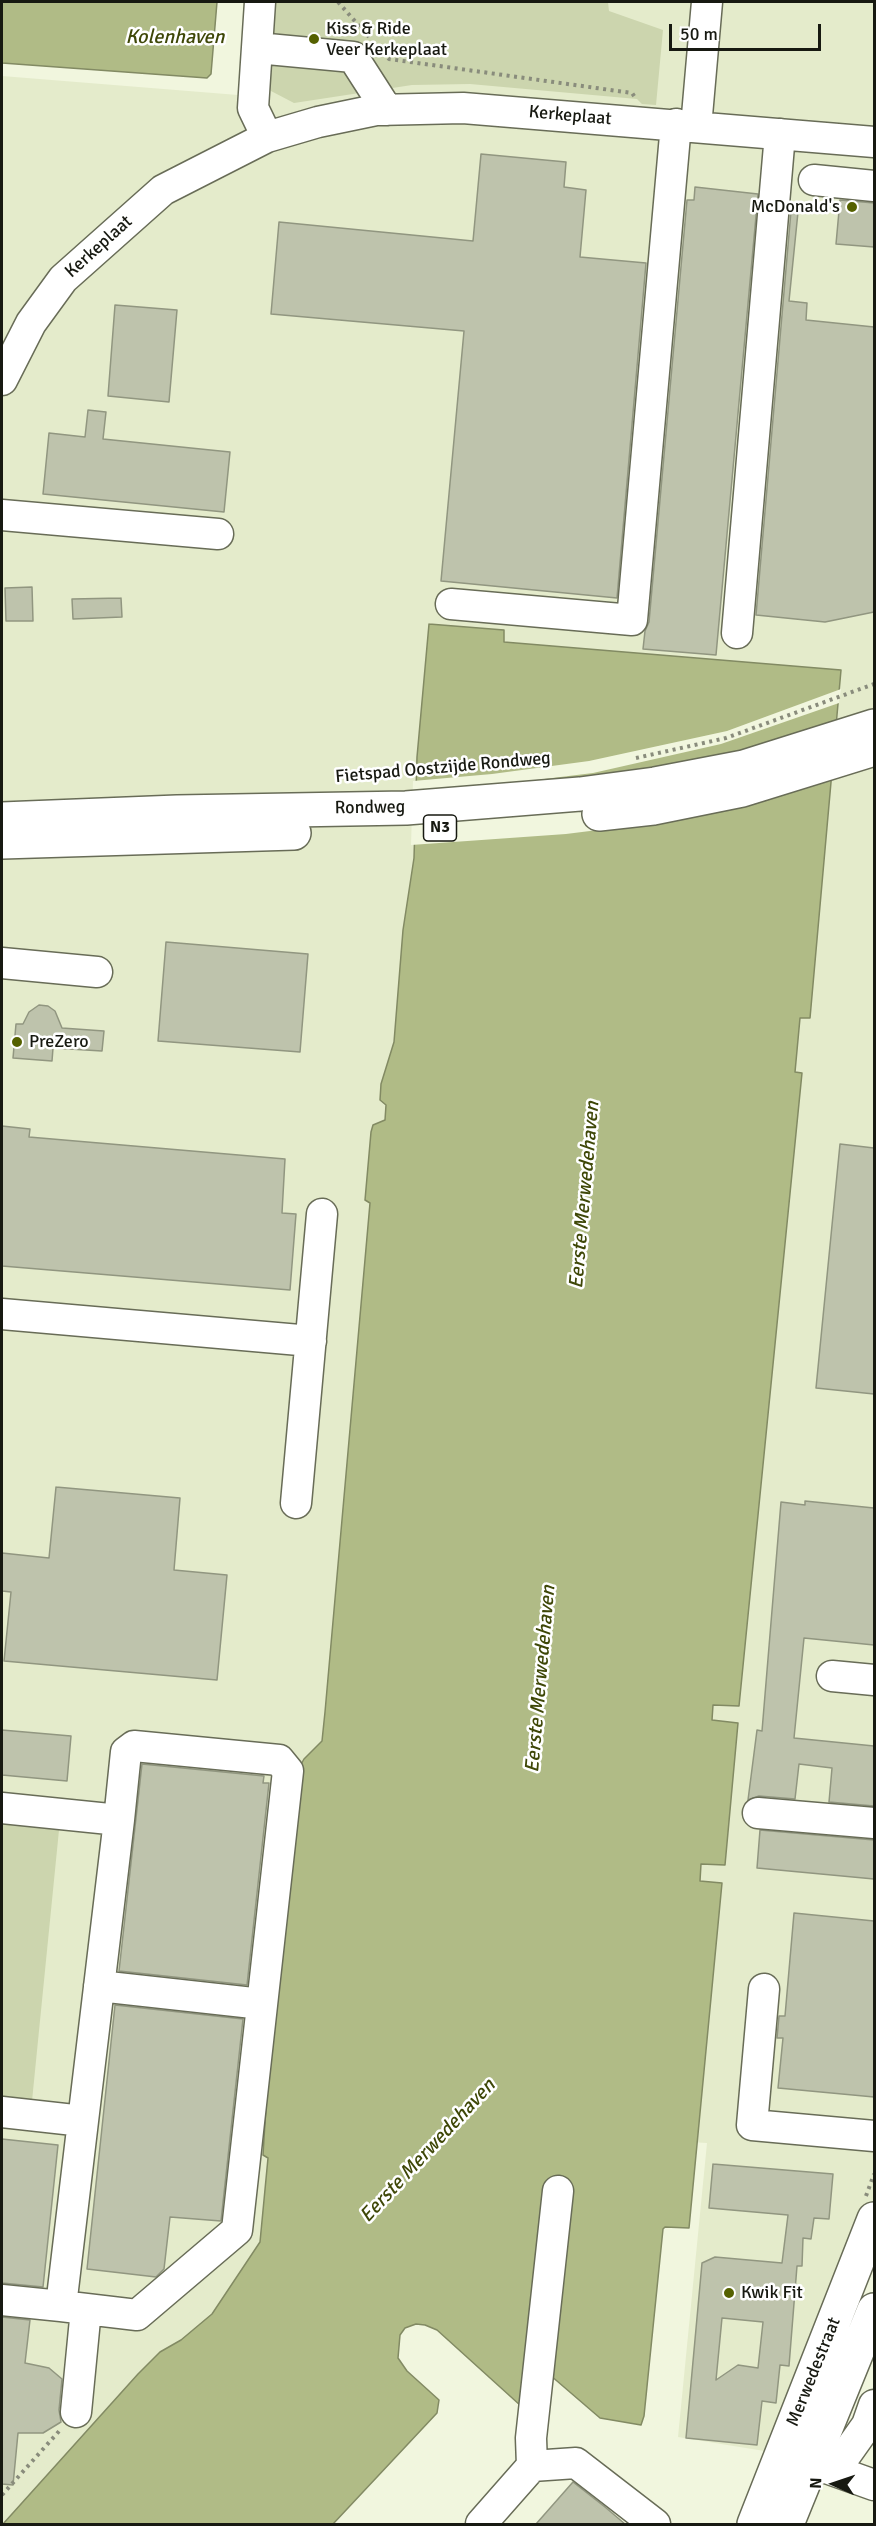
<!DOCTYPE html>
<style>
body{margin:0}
#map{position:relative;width:876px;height:2526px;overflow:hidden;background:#f1f6de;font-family:Signika,sans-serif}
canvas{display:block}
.frame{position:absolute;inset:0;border:3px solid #171911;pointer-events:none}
.north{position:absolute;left:804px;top:2454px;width:60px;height:60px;-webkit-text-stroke:4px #fff;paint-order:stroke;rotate:273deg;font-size:16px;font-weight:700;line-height:24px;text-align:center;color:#171911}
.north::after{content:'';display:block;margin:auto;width:21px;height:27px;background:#171911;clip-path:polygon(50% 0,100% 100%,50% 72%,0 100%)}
.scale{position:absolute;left:669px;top:24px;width:152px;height:27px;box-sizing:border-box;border:3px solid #171911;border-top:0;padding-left:8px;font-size:18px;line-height:21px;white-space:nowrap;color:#171911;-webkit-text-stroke:4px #fff;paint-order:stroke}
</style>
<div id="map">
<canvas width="876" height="2526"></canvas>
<div class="frame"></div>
<div class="north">N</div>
<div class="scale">50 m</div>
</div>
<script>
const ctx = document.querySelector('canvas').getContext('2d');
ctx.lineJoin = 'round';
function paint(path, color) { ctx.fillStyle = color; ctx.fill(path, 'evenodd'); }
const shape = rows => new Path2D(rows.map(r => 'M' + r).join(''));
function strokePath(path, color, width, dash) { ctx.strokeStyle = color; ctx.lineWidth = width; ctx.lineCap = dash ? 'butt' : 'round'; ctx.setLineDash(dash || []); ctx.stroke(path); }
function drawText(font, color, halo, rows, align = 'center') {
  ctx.font = font + ' Signika,sans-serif'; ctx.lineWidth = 5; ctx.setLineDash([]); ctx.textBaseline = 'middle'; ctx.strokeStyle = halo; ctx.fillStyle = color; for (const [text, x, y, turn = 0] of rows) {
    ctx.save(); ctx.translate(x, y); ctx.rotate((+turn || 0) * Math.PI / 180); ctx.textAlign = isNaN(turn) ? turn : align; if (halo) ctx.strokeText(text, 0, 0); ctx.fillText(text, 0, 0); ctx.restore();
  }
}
paint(shape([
 [249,2,874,2,874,2249,789,2455,678,2437,707,2143,535,2133,290,2240,39,2524,2,2524,2,76,238,95]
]), '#e4ebcb');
paint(shape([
 [267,2,608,2,609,11,663,30,656,105,642,104,637,99,470,84,412,85,294,103,271,91,265,81],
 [2,1824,59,1830,32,2101,2,2098]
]), '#ccd5ae');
const water = shape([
 [2,2,217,2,211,74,207,78,2,63,2,2],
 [429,624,504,630,504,642,841,670,810,1018,800,1018,795,1072,802,1073,739,1706,713,1705,712,1720,738,1723,725,1865,701,1864,700,1881,722,1883,689,2228,665,2227,663,2229,644,2416,641,2425,600,2418,550,2375,521,2406,437,2330,425,2325,416,2324,405,2328,400,2335,398,2358,407,2371,439,2400,437,2413,333,2524,3,2524,138,2374,160,2352,181,2340,212,2314,260,2242,268,2158,263,2155,266,2106,300,1766,304,1759,322,1741,325,1712,370,1203,365,1200,371,1132,373,1125,385,1120,386,1105,380,1100,381,1084,394,1042,403,930,414,858,417,757,429,624]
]);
paint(water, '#b0bb86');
strokePath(water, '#828a63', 1.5);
paint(shape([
 [841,689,839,703,721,744,593,773,479,787,575,781,709,761,838,726,834,780,750,803,646,824,566,834,411,845,413,781,492,774,589,761,727,731]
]), '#f1f6de');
const building = shape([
 [481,154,566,162,564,187,586,190,580,257,646,263,617,598,441,581,464,331,271,314,279,222,473,241,481,154],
 [695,187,758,194,716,655,643,649,645,631,649,622,687,200,694,200,695,187],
 [840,200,874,203,874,247,836,244,840,200],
 [791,211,798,212,789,301,807,303,806,320,874,327,874,612,825,622,756,615,791,211],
 [115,305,177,310,169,402,108,396,115,305],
 [88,410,106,412,103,439,230,452,224,512,43,494,49,433,85,437,88,410],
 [32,587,33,621,6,621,5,588,32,587],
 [121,598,122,617,73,619,72,599,121,598],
 [166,942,308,954,300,1052,158,1041,166,942],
 [39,1005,48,1006,55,1011,62,1028,104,1031,102,1051,53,1048,52,1061,13,1058,16,1024,23,1024,29,1012,39,1005],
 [2,1126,30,1129,29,1137,285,1159,282,1213,296,1214,290,1290,2,1266,2,1126],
 [840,1144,874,1148,874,1394,816,1388,840,1144],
 [56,1487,180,1498,174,1570,227,1575,217,1680,4,1661,11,1592,2,1591,2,1553,49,1558,56,1487],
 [805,1501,874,1508,874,1645,804,1638,794,1738,874,1746,874,1806,829,1802,832,1768,799,1764,795,1799,759,1796,748,1800,757,1730,762,1731,781,1502,805,1505,805,1501],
 [2,1730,71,1736,67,1781,2,1775,2,1730],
 [142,1764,264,1776,263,1783,269,1783,247,1985,119,1971,142,1764],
 [760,1830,874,1840,874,1879,757,1868,760,1830],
 [794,1913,874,1921,874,2097,778,2088,783,2038,777,2038,779,2016,785,2016,794,1913],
 [115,2005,243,2019,221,2221,170,2217,164,2269,156,2277,87,2269,115,2005],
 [2,2139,58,2145,43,2287,2,2283,2,2139],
 [713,2164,833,2174,829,2219,814,2218,811,2239,803,2238,802,2266,797,2266,789,2366,780,2365,776,2403,762,2401,757,2445,686,2438,702,2263,715,2257,782,2263,788,2215,709,2208,713,2164],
 [722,2318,763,2322,758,2368,738,2365,716,2380,722,2318],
 [2,2317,30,2320,25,2363,49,2368,62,2379,59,2410,61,2422,43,2433,18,2433,13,2485,2,2484,2,2317],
 [573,2482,605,2507,625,2524,536,2524,573,2482]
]);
paint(building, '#bec3ac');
strokePath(building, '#919680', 1.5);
const minor = shape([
 [260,2,253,108,267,137],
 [257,48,353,57,387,110],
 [696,127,707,2],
 [814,180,874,186],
 [2,380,31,323,63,279,163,190,267,137,318,122,376,110,463,108,874,142],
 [2,515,218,534],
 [451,604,632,620,676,124],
 [737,633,780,134],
 [2,963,97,972],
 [2,1314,311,1341],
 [296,1503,322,1214],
 [832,1676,874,1680],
 [2,1808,119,1820,83,2121],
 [758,1813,874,1823],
 [99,1986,262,2004],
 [764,1989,752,2125,874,2136],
 [2,2112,83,2121,61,2306,137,2315,237,2230,288,1771,279,1760,134,1746,126,1752,119,1820],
 [2,2300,61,2306],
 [76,2412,86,2309],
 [818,2465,874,2485],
 [532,2466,531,2438,558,2191],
 [835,2470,867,2425,874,2405],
 [481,2524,532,2466,576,2463,655,2524]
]);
const major = shape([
 [599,814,653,808,742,790,874,749],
 [2,819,177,812,406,808,580,794,655,784,744,767,874,726],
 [2,842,294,833],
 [754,2524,874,2219],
 [787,2524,874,2310]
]);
strokePath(minor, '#686c57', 33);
strokePath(major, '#686c57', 36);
strokePath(shape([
 [338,2,369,37],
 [378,47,389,59,632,93,636,99],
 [636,758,726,738,874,684],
 [866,2196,874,2174],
 [2,2495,61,2429]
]), '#898c7c', 4, [3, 4.5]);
strokePath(minor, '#fff', 30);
strokePath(major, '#fff', 33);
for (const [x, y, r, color] of [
 [314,39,6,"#556100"],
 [852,207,6,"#556100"],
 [17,1042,6,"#556100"],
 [729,2293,6,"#556100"]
]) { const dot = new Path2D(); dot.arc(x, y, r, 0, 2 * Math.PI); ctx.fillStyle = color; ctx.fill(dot); strokePath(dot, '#fff', 2); }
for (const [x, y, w] of [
 [440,828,33]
]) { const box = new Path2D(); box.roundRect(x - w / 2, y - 13, w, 26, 4.5); ctx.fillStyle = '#fff'; ctx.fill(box); strokePath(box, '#171911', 1.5); }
drawText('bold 16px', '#171911', null, [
 ["N3",440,828]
]);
drawText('18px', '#171911', '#fff', [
 ["Kiss & Ride",326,29],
 ["Veer Kerkeplaat",326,50],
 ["McDonald's",840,207,"right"],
 ["PreZero",29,1042],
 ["Kwik Fit",741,2293]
], 'left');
drawText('18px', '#171911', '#fff', [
 ["Kerkeplaat",570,116,5],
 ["Kerkeplaat",99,247,-42],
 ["Fietspad Oostzijde Rondweg",443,768,-5],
 ["Rondweg",370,808,-1],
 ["Merwedestraat",814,2372,-68]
]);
drawText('italic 20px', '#3e4707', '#fff', [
 ["Kolenhaven",175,38],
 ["Eerste Merwedehaven",585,1195,-85],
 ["Eerste Merwedehaven",541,1679,-85],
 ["Eerste Merwedehaven",428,2151,-47]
]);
</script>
